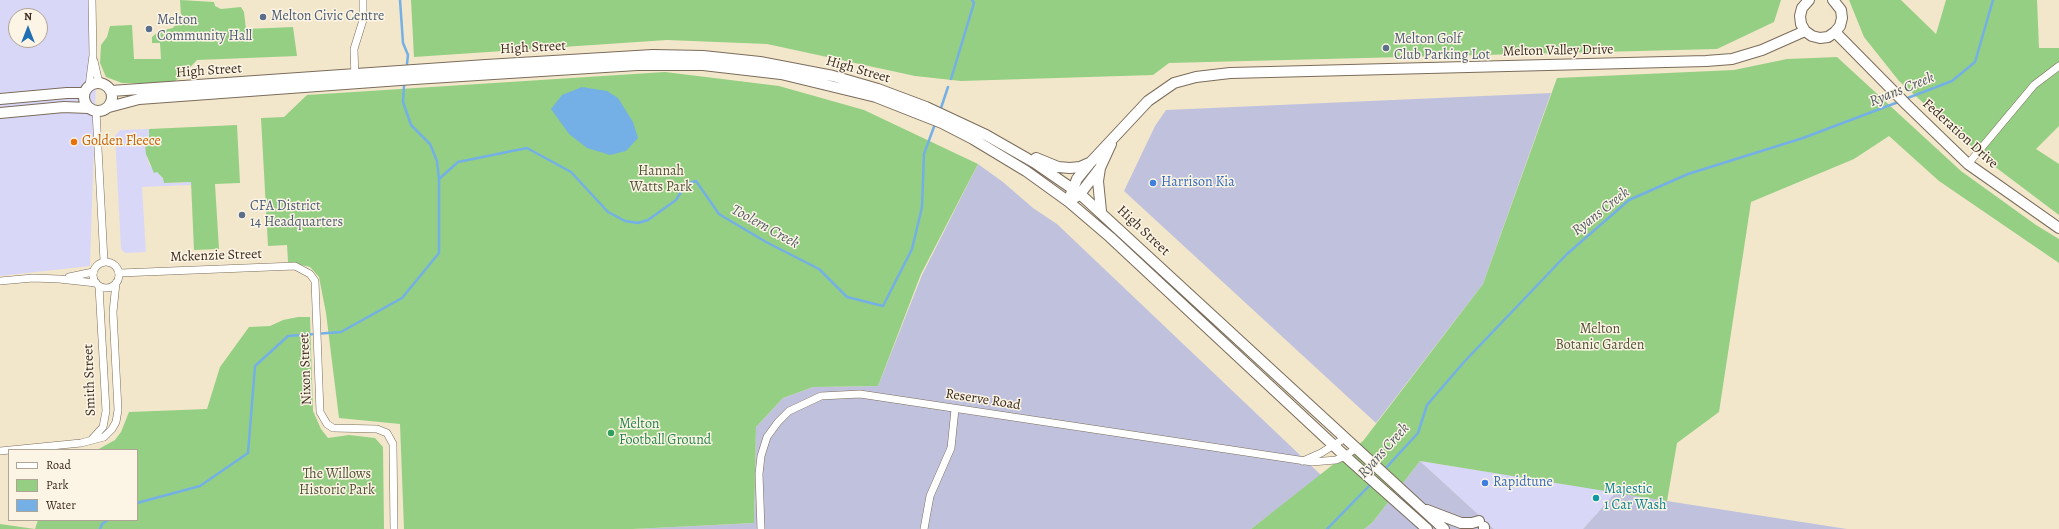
<!DOCTYPE html>
<style>
body{margin:0}
#map{position:relative;width:2059px;height:529px;overflow:hidden;background:#f3e7cb;font-family:Alegreya,serif}
canvas{display:block}
.legend{position:absolute;left:8px;top:449px;width:130px;height:72px;box-sizing:border-box;background:#fcf5e5;border:1px solid #afa495;margin:0;padding:5px 7px;list-style:none;font-size:12px;color:#3b2a1e}
.legend li{display:flex;align-items:center;gap:8px;height:20px}
.legend b{width:20px;border:1px solid #afa495}
.north{position:absolute;left:8px;top:8px;width:40px;height:40px;box-sizing:border-box;background:#fcf5e5;border:1px solid #afa495;border-radius:50%;rotate:0deg;font-size:11px;font-weight:700;line-height:16px;text-align:center;color:#3b2a1e}
.north::after{content:'';display:block;margin:auto;width:14px;height:18px;background:#1f6fb2;clip-path:polygon(50% 0,100% 100%,50% 72%,0 100%)}
</style>
<div id="map">
<canvas width="2059" height="529"></canvas>
<ul class="legend">
<li><b style="height:5px;background:#fff"></b>Road</li>
<li><b style="height:11px;background:#95cf83"></b>Park</li>
<li><b style="height:11px;background:#74b0e5"></b>Water</li>
</ul>
<div class="north">N</div>
</div>
<script>
const ctx = document.querySelector('canvas').getContext('2d');
ctx.lineJoin = 'round';
function paint(path, color) { ctx.fillStyle = color; ctx.fill(path, 'evenodd'); }
const shape = rows => new Path2D(rows.map(r => 'M' + r).join(''));
function strokePath(path, color, width, dash) { ctx.strokeStyle = color; ctx.lineWidth = width; ctx.lineCap = dash ? 'butt' : 'round'; ctx.setLineDash(dash || []); ctx.stroke(path); }
function drawText(font, color, halo, rows, align = 'center') {
  ctx.font = font + ' Alegreya,serif'; ctx.lineWidth = 3; ctx.setLineDash([]); ctx.textBaseline = 'middle'; ctx.strokeStyle = halo; ctx.fillStyle = color; for (const [text, x, y, turn = 0] of rows) {
    ctx.save(); ctx.translate(x, y); ctx.rotate((+turn || 0) * Math.PI / 180); ctx.textAlign = isNaN(turn) ? turn : align; if (halo) ctx.strokeText(text, 0, 0); ctx.fillText(text, 0, 0); ctx.restore();
  }
}
paint(shape([
 [0,0,96,0,96,83,90,266,0,276],
 [16,16,40,16,40,40,16,40],
 [149,129,147,158,150,166,164,178,164,183,191,182,191,185,142,187,146,252,125,253,121,249,115,136,120,130],
 [1420,461,1616,492,1583,529,1494,529]
]), '#d9d7f8');
paint(shape([
 [1551,93,1483,284,1376,423,1124,191,1155,126,1166,110],
 [978,164,1003,182,1033,208,1057,224,1321,475,1251,529,633,529,754,523,756,427,783,398,813,387,878,386,922,275],
 [1420,461,1494,529,1364,529,1372,523],
 [1616,492,1667,501,1847,529,1583,529]
]), '#c0c2dd');
paint(shape([
 [180,0,214,2,215,6,221,9,241,7,244,12,246,29,293,27,297,56,197,60,181,77,170,84,122,83,106,77,100,63,101,45,107,37,110,26,132,25,134,59,161,59,160,43,152,43,152,37,159,31,173,28,181,16],
 [411,0,1781,0,1774,22,1717,49,1169,63,1153,75,961,81,915,76,767,44,667,40,414,57],
 [1849,0,1901,0,1936,34,1946,0,2037,0,2039,48,2059,48,2059,126,2036,149,2059,164,2059,215,1990,163,1899,81,1864,37],
 [1837,57,1961,171,2036,225,2059,239,2059,263,1939,181,1889,136,1854,159,1751,202,1719,412,1677,443,1667,501,1420,461,1372,523,1364,529,1251,529,1363,441,1483,284,1557,78,1734,70,1787,59],
 [665,72,779,86,864,110,978,164,921,274,878,386,813,387,783,398,756,427,754,523,633,529,404,529,400,424,339,418,326,313,319,277,310,267,288,262,287,245,268,246,261,118,284,117,307,95],
 [237,125,240,183,215,184,219,249,194,250,191,182,164,183,163,178,157,172,154,173,146,154,145,145,149,141,149,129],
 [298,317,310,317,313,411,321,429,328,438,349,435,375,438,383,447,384,529,0,529,0,524,35,529,38,520,137,520,137,450,97,450,115,440,121,432,129,412,207,409,220,367,249,327,270,326,283,320]
]), '#95cf83');
paint(shape([
 [582,87,607,91,618,98,633,122,638,138,626,151,610,155,587,148,569,134,551,109,562,95]
]), '#74b0e5');
strokePath(shape([
 [400,0,403,43,408,55,407,64],
 [951,79,974,3,972,0],
 [404,86,403,102,411,125,430,144,437,161,439,179],
 [1905,99,1952,81,1975,62,1993,0],
 [940,111,948,87],
 [1384,470,1418,433,1427,405,1464,362,1567,254,1629,200,1688,174,1803,138,1901,101],
 [137,503,200,486,248,453,255,366,288,336,341,332,402,298,439,253,439,179,458,162,527,148,571,172,608,212,625,221,638,223,648,220,676,200,686,184,696,181,719,214,766,242,819,269,847,297,883,306,912,249,922,207,924,154,935,124],
 [100,529,102,524,108,520],
 [1327,529,1371,484]
]), '#74b0e5', 2.5);
const street = shape([
 [94,61,99,83],
 [355,79,354,49,363,20,363,0],
 [89,86,93,55,92,0],
 [96,111,104,261],
 [1968,164,2034,85,2059,66],
 '93 275a13 13 0 1 1 26 0a13 13 0 1 1-26 0Z',
 [120,273,295,266,310,274,315,281,320,412,327,424,333,428,377,429,387,433,393,444,394,529],
 [69,277,93,272],
 [0,281,33,278,59,279,96,283],
 [92,439,103,427,106,411,99,286],
 [0,451,81,443,104,437,112,429,116,422,118,410,113,312,116,283],
 [1303,461,1321,453,1345,438],
 [761,529,759,474,761,456,767,437,778,422,789,411,821,396,860,394,1312,462,1336,460,1345,456,1355,449],
 [924,529,930,496,951,448,955,409]
]);
const secondary = shape([
 [1809,0,1802,8,1800,16,1801,24,1805,31,1812,36,1820,38,1828,37,1835,32,1840,26,1842,18,1841,10,1833,0],
 [1835,32,1907,105,1968,164,2059,228],
 '84 97a14 14 0 1 1 28 0a14 14 0 1 1-28 0Z',
 [111,91,486,65,653,55,703,56,760,62,833,76,878,89,926,107,986,135,1035,163,1080,194,1444,529],
 [0,99,67,93,84,93],
 [109,107,139,99,414,79,637,65,703,65,781,74,876,97,942,123,973,139,1026,171,1069,202,1110,237,1345,456,1427,529],
 [0,113,64,107,88,108],
 [1036,158,1058,167,1070,168,1080,167,1089,163],
 [1100,168,1098,181,1101,211],
 [1071,194,1077,179,1090,163,1148,101,1174,83,1196,77,1230,73,1706,61,1732,59,1762,50,1805,31],
 [1076,197,1080,194,1100,168,1111,144],
 [1427,510,1461,523,1472,523,1479,521],
 [1484,529,1484,527]
]);
strokePath(street, '#7b6c5b', 8);
strokePath(secondary, '#7b6c5b', 12);
strokePath(street, '#fff', 7);
strokePath(secondary, '#fff', 10);
for (const [x, y, r, color] of [
 [263,17,4,"#5c6f8a"],
 [149,29,4,"#5c6f8a"],
 [1386,48,4,"#5c6f8a"],
 [74,142,4,"#e8710a"],
 [1153,183,4,"#3f7fe0"],
 [242,215,4,"#5c6f8a"],
 [611,433,4,"#2e9e5b"],
 [1485,483,4,"#3f7fe0"],
 [1596,498,4,"#0f9aa8"]
]) { const dot = new Path2D(); dot.arc(x, y, r, 0, 2 * Math.PI); ctx.fillStyle = color; ctx.fill(dot); strokePath(dot, '#fcf5e5', 1.5); }
drawText('14px', '#4e5e75', '#fcf5e5', [
 ["Melton Civic Centre",271,17],
 ["Melton",157,21],
 ["Community Hall",157,37],
 ["Melton Golf",1394,40],
 ["Club Parking Lot",1394,56],
 ["CFA District",250,207],
 ["14 Headquarters",250,223]
], 'left');
drawText('14px', '#3b2a1e', '#fcf5e5', [
 ["High Street",533,48,-3],
 ["Melton Valley Drive",1558,51,-1],
 ["High Street",858,70,16],
 ["High Street",209,71,-4],
 ["Federation Drive",1960,134,42],
 ["High Street",1143,231,43],
 ["Mckenzie Street",216,256,-2],
 ["Nixon Street",306,369,-92],
 ["Smith Street",90,380,-92],
 ["Reserve Road",983,400,9]
]);
drawText('14px', '#c56008', '#fcf5e5', [
 ["Golden Fleece",82,142]
], 'left');
drawText('14px', '#525337', '#fcf5e5', [
 ["Hannah",661,172],
 ["Watts Park",661,188],
 ["Melton",1600,330],
 ["Botanic Garden",1600,346],
 ["The Willows",337,475],
 ["Historic Park",337,491]
]);
drawText('14px', '#366cbe', '#fcf5e5', [
 ["Harrison Kia",1161,183],
 ["Rapidtune",1493,483]
], 'left');
drawText('14px', '#27864d', '#fcf5e5', [
 ["Melton",619,425],
 ["Football Ground",619,441]
], 'left');
drawText('14px', '#0d838f', '#fcf5e5', [
 ["Majestic",1604,490],
 ["1 Car Wash",1604,506]
], 'left');
drawText('italic 15px', '#4f5964', '#fcf5e5', [
 ["Ryans Creek",1902,90,-22],
 ["Ryans Creek",1601,212,-38],
 ["Toolern Creek",765,227,29],
 ["Ryans Creek",1384,451,-48]
]);
</script>
